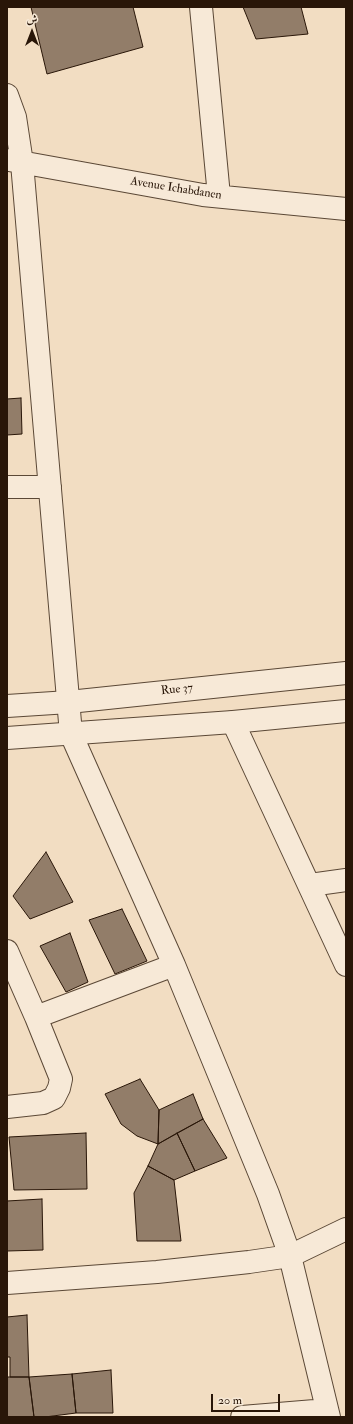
<!DOCTYPE html>
<meta charset="utf-8">
<style>
body{margin:0}
#map{position:relative;width:353px;height:1424px;overflow:hidden;background:#f2ddc2;font-family:"IM FELL Double Pica",Amiri,serif}
canvas{display:block}
.frame{position:absolute;inset:0;border:8px solid #291608;pointer-events:none}
.north{position:absolute;left:12px;top:12px;width:40px;height:40px;-webkit-text-stroke:3px #f7e9d7;paint-order:stroke;rotate:0deg;font-size:11px;font-weight:700;line-height:16px;text-align:center;color:#291608}
.north::after{content:'';display:block;margin:auto;width:14px;height:18px;background:#291608;clip-path:polygon(50% 0,100% 100%,50% 72%,0 100%)}
.scale{position:absolute;left:211px;top:1394px;width:69px;height:18px;box-sizing:border-box;border:2px solid #291608;border-top:0;padding-left:5px;font-size:12px;line-height:14px;white-space:nowrap;color:#291608;-webkit-text-stroke:3px #f7e9d7;paint-order:stroke}
</style>
<div id="map">
<canvas width="353" height="1424"></canvas>
<div class="frame"></div>
<div class="north">ش</div>
<div class="scale">20 m</div>
</div>
<script>
const ctx = document.querySelector('canvas').getContext('2d');
ctx.lineJoin = 'round';
function paint(path, color) { ctx.fillStyle = color; ctx.fill(path, 'evenodd'); }
const shape = rows => new Path2D(rows.map(r => 'M' + r).join(''));
function strokePath(path, color, width, dash) { ctx.strokeStyle = color; ctx.lineWidth = width; ctx.lineCap = dash ? 'butt' : 'round'; ctx.setLineDash(dash || []); ctx.stroke(path); }
function drawText(font, color, halo, rows, align = 'center') {
  ctx.font = font + ' "IM FELL Double Pica",serif'; ctx.lineWidth = 3; ctx.setLineDash([]); ctx.textBaseline = 'middle'; ctx.strokeStyle = halo; ctx.fillStyle = color; for (const [text, x, y, turn = 0] of rows) {
    ctx.save(); ctx.translate(x, y); ctx.rotate((+turn || 0) * Math.PI / 180); ctx.textAlign = isNaN(turn) ? turn : align; if (halo) ctx.strokeText(text, 0, 0); ctx.fillText(text, 0, 0); ctx.restore();
  }
}
const building = shape([
 [31,7,133,7,143,47,47,74,31,7],
 [243,7,301,7,308,34,256,39,243,7],
 [21,398,22,434,7,435,7,399,21,398],
 [46,852,73,902,30,919,13,896,46,852],
 [122,909,147,961,115,974,89,920,122,909],
 [70,933,88,982,66,992,40,946,70,933],
 [140,1079,159,1110,158,1144,137,1136,121,1124,105,1094,140,1079],
 [193,1094,203,1119,158,1144,159,1110,193,1094],
 [203,1119,227,1158,195,1171,177,1133,203,1119],
 [86,1133,87,1189,14,1190,9,1137,86,1133],
 [177,1133,195,1171,174,1180,148,1166,158,1144,177,1133],
 [148,1166,174,1180,181,1241,137,1241,134,1193,148,1166],
 [42,1199,43,1250,7,1251,7,1201,42,1199],
 [27,1315,29,1377,10,1377,10,1357,7,1357,7,1317,27,1315],
 [111,1370,113,1413,76,1413,72,1374,111,1370],
 [72,1374,76,1413,45,1417,34,1417,29,1377,72,1374],
 [7,1377,29,1377,34,1417,7,1417,7,1377]
]);
paint(building, '#927d69');
strokePath(building, '#291608', 1);
const minor = shape([
 [201,7,219,196],
 [7,95,15,117,22,163,71,734,174,965,268,1194,290,1256,329,1417],
 [9,160,203,195,346,209],
 [7,487,50,487],
 [233,722,346,965],
 [310,885,346,880],
 [7,951,36,1017,61,1079,59,1088,54,1098,43,1103,7,1107],
 [36,1017,174,965],
 [7,1283,157,1272,249,1262,290,1256,346,1229],
 [242,1417,327,1410]
]);
const tertiary = shape([
 [7,706,69,702,346,673],
 [7,738,233,722,346,711]
]);
strokePath(minor, '#5b4836', 24);
strokePath(tertiary, '#5b4836', 24);
strokePath(minor, '#f7e9d7', 22);
strokePath(tertiary, '#f7e9d7', 22);
drawText('12px', '#291608', '#f7e9d7', [
 ["Avenue Ichabdanen",176,189,9],
 ["Rue 37",177,690,-6]
]);
</script>
